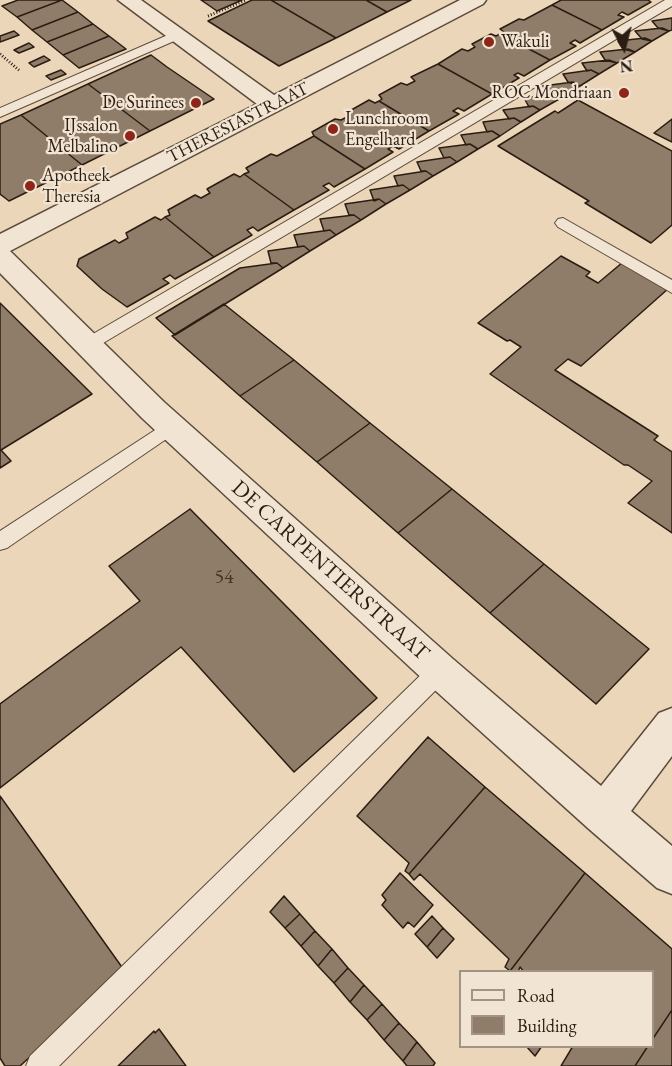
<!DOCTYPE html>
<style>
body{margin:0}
#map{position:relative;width:672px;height:1066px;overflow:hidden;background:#ebd6ba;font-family:"EB Garamond",serif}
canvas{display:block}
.legend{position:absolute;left:459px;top:970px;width:195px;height:78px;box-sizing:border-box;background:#f2e4d2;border:2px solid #a29485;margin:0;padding:8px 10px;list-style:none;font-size:18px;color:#2b1d12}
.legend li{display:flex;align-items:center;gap:12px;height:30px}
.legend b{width:30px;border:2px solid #a29485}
.north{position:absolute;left:594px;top:18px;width:60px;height:60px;-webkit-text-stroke:4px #f2e4d2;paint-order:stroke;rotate:173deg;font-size:16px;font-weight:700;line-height:24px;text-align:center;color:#2b1d12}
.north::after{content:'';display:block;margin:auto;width:21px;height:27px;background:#2b1d12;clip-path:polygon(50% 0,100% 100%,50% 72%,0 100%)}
</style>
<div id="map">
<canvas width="672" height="1066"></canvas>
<ul class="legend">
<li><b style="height:8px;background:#f2e4d2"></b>Road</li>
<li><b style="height:16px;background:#8f7d69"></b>Building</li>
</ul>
<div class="north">N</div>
</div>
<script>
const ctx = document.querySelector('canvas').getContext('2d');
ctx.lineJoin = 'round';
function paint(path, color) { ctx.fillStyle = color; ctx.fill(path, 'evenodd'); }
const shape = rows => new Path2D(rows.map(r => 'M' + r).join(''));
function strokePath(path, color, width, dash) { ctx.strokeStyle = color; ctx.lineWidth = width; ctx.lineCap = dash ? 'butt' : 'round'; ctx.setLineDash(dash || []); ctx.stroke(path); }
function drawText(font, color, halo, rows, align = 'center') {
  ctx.font = font + ' "EB Garamond",serif'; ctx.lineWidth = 4.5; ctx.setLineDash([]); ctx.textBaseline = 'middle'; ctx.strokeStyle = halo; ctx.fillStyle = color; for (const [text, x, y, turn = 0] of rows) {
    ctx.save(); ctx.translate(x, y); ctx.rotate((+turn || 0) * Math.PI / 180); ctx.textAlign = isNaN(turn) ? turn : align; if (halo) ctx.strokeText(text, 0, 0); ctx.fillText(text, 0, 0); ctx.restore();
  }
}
const building = shape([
 [18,0,62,0,17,17,2,6,18,0],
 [62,0,78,12,32,30,17,17,62,0],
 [201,0,242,0,217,11,201,0],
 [252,0,271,0,336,38,279,66,208,21,252,0],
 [271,0,366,0,387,12,336,38,271,0],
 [366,0,411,0,387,12,366,0],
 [561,0,648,0,651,2,628,15,622,12,618,15,624,17,602,30,552,5,561,0],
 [552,5,602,30,580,43,575,40,570,43,576,46,550,60,500,34,504,32,500,29,519,19,524,20,552,5],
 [78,12,93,24,47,42,32,30,78,12],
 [672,18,672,30,669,31,658,28,652,21,672,18],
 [93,24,109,36,63,55,47,42,93,24],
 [662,28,669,31,652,41,642,39,635,31,662,28],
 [14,31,19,35,0,42,0,36,14,31],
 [491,34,496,36,500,34,550,60,524,76,518,73,514,75,519,78,492,94,438,64,462,49,468,51,475,47,472,44,491,34],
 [109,36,126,49,79,68,63,55,109,36],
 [645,38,652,41,635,52,623,49,618,41,645,38],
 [29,43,34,47,19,53,14,50,29,43],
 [628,49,635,52,617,63,605,60,600,52,628,49],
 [151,55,167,67,214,99,150,131,88,84,151,55],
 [44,56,50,60,34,67,29,63,44,56],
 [609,60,617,63,599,74,591,70,587,71,582,63,609,60],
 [438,64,492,94,464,111,458,108,453,111,459,114,429,131,379,101,382,99,379,95,401,83,407,85,415,81,411,77,438,64],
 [61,70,66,74,51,80,46,76,61,70],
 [591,70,599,74,580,86,568,82,563,74,591,70],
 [573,82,580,86,561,98,553,94,548,94,543,86,573,82],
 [88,84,150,131,82,165,21,115,88,84],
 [553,94,561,98,540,110,533,106,529,107,524,98,553,94],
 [369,100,375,103,379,101,429,131,399,149,393,146,388,149,393,152,365,169,314,136,312,132,335,119,341,120,349,116,346,113,369,100],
 [578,100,672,151,672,225,651,243,585,203,589,201,498,146,555,111,558,113,578,100],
 [533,106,540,110,521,122,514,118,509,119,503,110,533,106],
 [21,115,82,165,9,201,0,194,0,124,21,115],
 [514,118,521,122,500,136,492,131,487,132,483,122,514,118],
 [672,119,672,142,654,133,672,119],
 [492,131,500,136,478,149,470,144,466,145,461,135,492,131],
 [314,136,365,169,334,187,329,183,323,186,329,190,294,210,244,174,249,172,246,168,271,154,277,156,314,136],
 [470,144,478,149,457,162,450,157,444,158,439,148,470,144],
 [450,157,457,162,433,176,426,171,421,171,417,162,450,157],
 [426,171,433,176,410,190,403,185,398,186,394,176,426,171],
 [234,174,240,177,244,174,294,210,258,231,253,227,247,230,252,235,214,257,165,217,170,215,168,210,195,195,201,198,210,193,207,189,234,174],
 [403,185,410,190,386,204,379,199,374,201,370,190,403,185],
 [379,199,386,204,361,220,354,215,349,215,345,204,379,199],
 [354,215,361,220,336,235,330,230,324,231,320,219,354,215],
 [155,217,161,220,165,217,214,257,175,279,170,275,163,279,169,283,127,307,102,289,77,266,79,259,115,240,119,243,128,238,126,233,155,217],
 [330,230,336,235,310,251,304,246,298,247,294,235,330,230],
 [304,246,310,251,283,268,277,263,271,263,268,251,304,246],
 [561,256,590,272,586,276,598,283,623,262,669,288,581,366,568,359,555,370,658,436,654,440,672,452,672,533,628,503,652,481,628,465,624,465,490,374,521,347,510,340,507,341,478,323,561,256],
 [277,263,283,268,175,335,156,318,240,268,277,263],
 [0,303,92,394,1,450,11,461,0,468,0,303],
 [224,304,294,360,240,396,172,336,224,304],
 [294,360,370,423,317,462,240,396,294,360],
 [370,423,452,489,398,533,317,462,370,423],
 [452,489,544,564,490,613,398,533,452,489],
 [190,509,377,698,294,772,181,647,0,788,0,704,140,601,109,566,190,509],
 [544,564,649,649,596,704,490,613,544,564],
 [428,737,485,787,409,874,405,871,409,863,357,816,428,737],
 [485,787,585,873,510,971,505,967,509,959,420,874,414,880,409,874,485,787],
 [0,796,124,970,20,1066,5,1066,0,1058,0,796],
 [400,873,433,905,414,927,408,922,403,928,382,905,386,900,382,895,400,873],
 [585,873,672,949,672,1010,652,1040,652,972,524,972,520,967,518,972,510,971,585,873],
 [284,896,300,914,285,928,270,912,284,896],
 [300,914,315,931,301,946,285,928,300,914],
 [432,916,443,928,427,947,415,934,432,916],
 [443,928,454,939,437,958,427,947,443,928],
 [315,931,332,949,318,966,301,946,315,931],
 [332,949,348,968,334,983,318,966,332,949],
 [348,968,364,985,350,1002,334,983,348,968],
 [364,985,382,1004,367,1020,350,1002,364,985],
 [382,1004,399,1023,384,1040,367,1020,382,1004],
 [672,1010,672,1066,635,1066,648,1046,652,1046,652,1040,672,1010],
 [399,1023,417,1042,403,1061,384,1040,399,1023],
 [159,1029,186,1066,118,1066,154,1031,155,1033,159,1029],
 [417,1042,435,1063,433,1066,407,1066,403,1061,417,1042],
 [526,1046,542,1046,535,1056,526,1046],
 [573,1046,648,1046,635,1066,561,1066,573,1046]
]);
paint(building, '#8f7d69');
strokePath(building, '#2b1d12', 1.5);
const lane = shape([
 [665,0,672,0,672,6,93,349,87,351,81,349,79,345,81,341,665,0],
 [177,31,181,32,183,35,181,38,0,117,0,108,177,31],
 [563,218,672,280,672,293,558,227,555,223,558,219,563,218],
 [172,419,178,421,181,426,178,431,7,548,0,550,0,531,172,419],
 [440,661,448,664,451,671,448,678,59,1066,26,1066,30,1056,432,664,440,661]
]);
const street = shape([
 [118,0,141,0,274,95,460,0,486,0,483,4,10,251,164,402,453,659,601,786,659,713,672,708,672,756,631,811,672,846,672,894,657,888,589,829,427,683,142,418,0,273,0,234,257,104,118,0]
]);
strokePath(lane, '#5b4b3c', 2);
strokePath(street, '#5b4b3c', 3);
strokePath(shape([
 [208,16,246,0],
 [0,54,20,71]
]), '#2b1d12', 3, [1, 2]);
paint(lane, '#f2e4d2');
paint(street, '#f2e4d2');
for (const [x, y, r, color] of [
 [489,42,6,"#8f2418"],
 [624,93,6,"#8f2418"],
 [196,103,6,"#8f2418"],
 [333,129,6,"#8f2418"],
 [130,136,6,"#8f2418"],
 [30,186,6,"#8f2418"]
]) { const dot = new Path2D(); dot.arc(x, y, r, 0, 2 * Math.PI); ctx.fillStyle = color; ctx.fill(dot); strokePath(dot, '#f2e4d2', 2); }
drawText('18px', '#2b1d12', '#f2e4d2', [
 ["Wakuli",501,42],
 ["ROC Mondriaan",612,93,"right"],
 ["De Surinees",184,103,"right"],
 ["Lunchroom",345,119],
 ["Engelhard",345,140],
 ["IJssalon",118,126,"right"],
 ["Melbalino",118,147,"right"],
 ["Apotheek",42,176],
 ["Theresia",42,197]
], 'left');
drawText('18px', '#2b1d12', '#f2e4d2', [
 ["THERESIASTRAAT",238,123,-27]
]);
drawText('20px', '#443528', null, [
 ["54",224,578]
]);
drawText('22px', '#2b1d12', '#f2e4d2', [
 ["DE CARPENTIERSTRAAT",330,571,42]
]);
</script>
